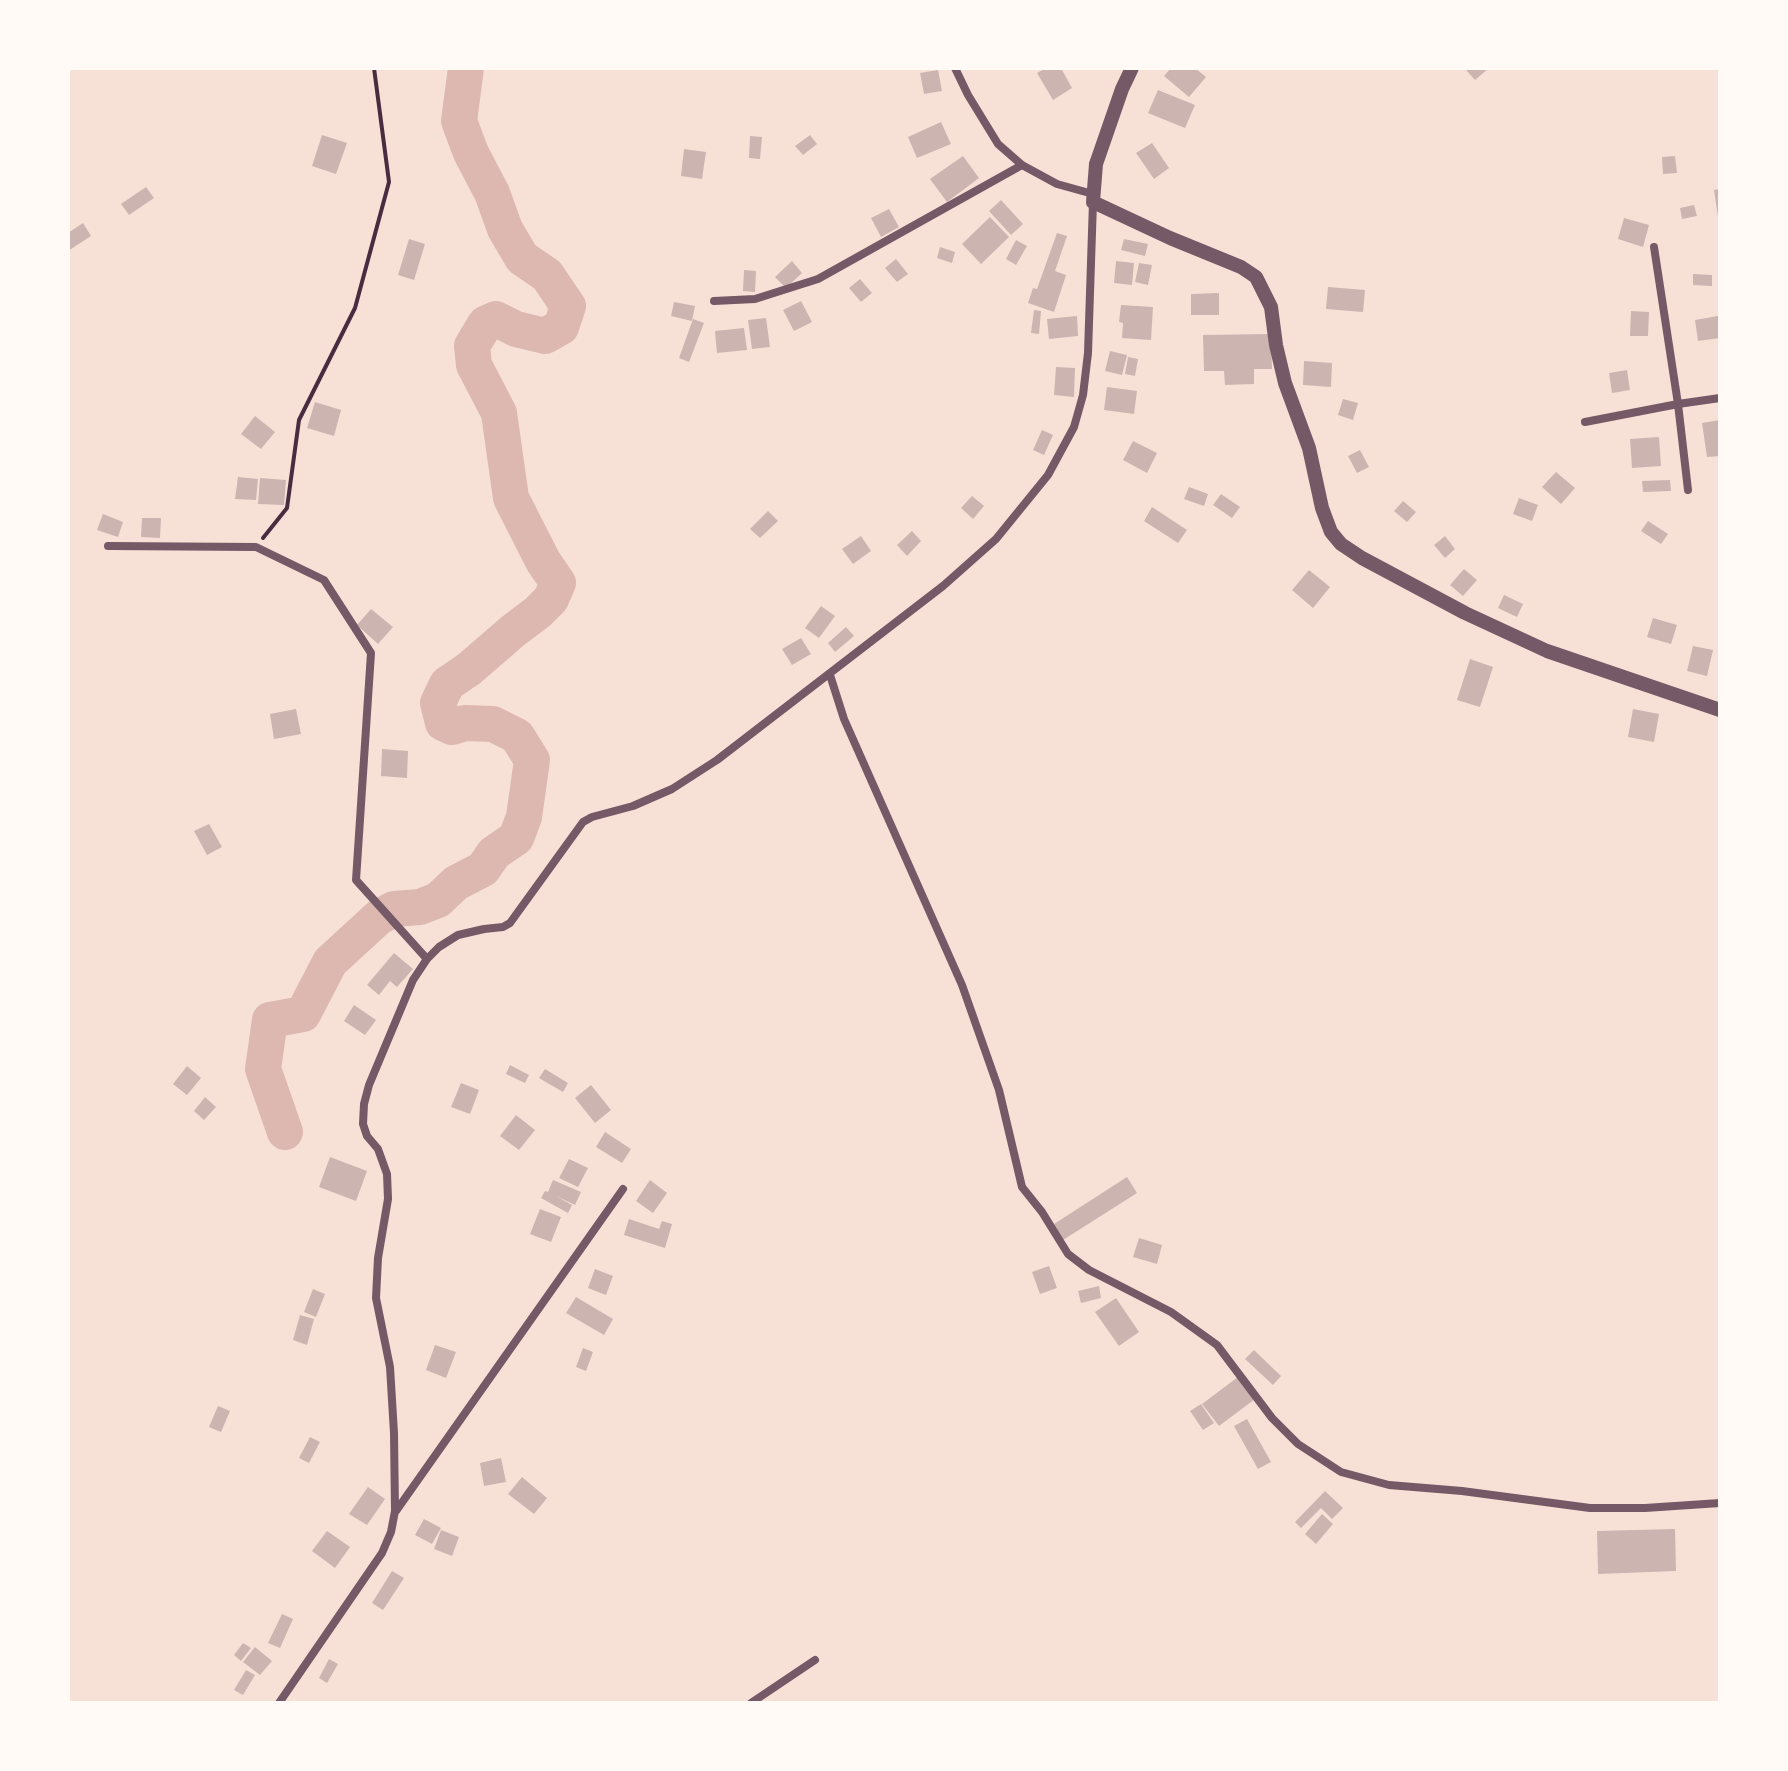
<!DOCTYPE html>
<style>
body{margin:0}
#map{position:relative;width:1788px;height:1771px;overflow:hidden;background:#f7e1d7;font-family:"Public Sans",sans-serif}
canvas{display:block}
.frame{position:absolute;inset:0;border:70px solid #fffaf5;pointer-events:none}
</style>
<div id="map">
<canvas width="1788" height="1771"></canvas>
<div class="frame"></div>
</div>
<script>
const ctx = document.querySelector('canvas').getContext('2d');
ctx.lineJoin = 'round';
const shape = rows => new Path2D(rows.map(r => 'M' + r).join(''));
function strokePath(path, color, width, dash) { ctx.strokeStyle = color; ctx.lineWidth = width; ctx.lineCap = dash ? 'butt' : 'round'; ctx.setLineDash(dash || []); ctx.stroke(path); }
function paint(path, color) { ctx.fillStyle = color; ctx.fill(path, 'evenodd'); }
strokePath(shape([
 [285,1132,263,1069,270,1020,303,1014,330,962,379,917,394,909,420,907,438,900,456,883,483,869,494,853,516,838,524,817,532,760,517,736,493,724,465,723,452,727,443,723,438,703,447,684,469,669,513,631,538,612,551,599,558,583,543,561,511,498,499,413,474,365,472,346,485,324,496,319,516,329,545,336,561,327,568,306,547,275,522,258,505,229,492,193,471,153,459,121,466,68]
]), '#dcb8b0', 36);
paint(shape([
 [1046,68,1061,68,1072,88,1053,100,1037,73],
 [1171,68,1195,68,1206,77,1189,97,1164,76],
 [1468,68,1489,68,1475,80,1466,70],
 [938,70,942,91,924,94,920,73],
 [1158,90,1195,105,1185,128,1148,113],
 [941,122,951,144,917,158,908,137],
 [322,135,347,143,336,174,312,166],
 [810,135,817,144,803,155,795,146],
 [750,136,762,137,760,159,749,158],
 [1152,143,1169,168,1154,179,1136,153],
 [684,149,706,152,702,179,681,176],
 [963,156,979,178,947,202,930,179],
 [1675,156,1677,173,1663,174,1662,157],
 [146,187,154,198,129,215,121,204],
 [1720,189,1720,217,1718,217,1714,190],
 [1001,200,1023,224,1011,235,989,211],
 [1694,205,1697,216,1682,219,1680,208],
 [889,209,899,227,881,237,871,218],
 [990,217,1009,237,981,264,962,244],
 [1624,218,1649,225,1643,247,1618,239],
 [83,223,91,236,68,251,68,233],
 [1057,233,1067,236,1055,271,1066,275,1054,312,1028,303,1033,288,1037,289],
 [409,239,425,244,414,280,398,275],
 [1124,239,1148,244,1145,256,1121,250],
 [1016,240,1027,246,1016,265,1006,259],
 [940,247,955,252,952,263,937,258],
 [896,259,908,274,897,282,885,268],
 [792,261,802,273,786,288,775,277],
 [1116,261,1134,263,1132,285,1114,283],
 [1139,263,1152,265,1148,285,1135,282],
 [744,270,756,271,755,292,743,291],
 [1693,274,1712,275,1712,286,1693,285],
 [860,279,872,293,861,302,849,288],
 [1328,287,1365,290,1363,312,1326,309],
 [1219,293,1219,315,1191,315,1191,294],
 [801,301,812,322,794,331,783,310],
 [674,302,695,306,692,321,671,316],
 [1121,305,1153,307,1151,340,1122,338,1123,323,1119,322],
 [1034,310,1041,311,1039,334,1031,333],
 [1631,311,1649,312,1648,336,1630,336],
 [1077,316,1078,336,1049,339,1047,319],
 [1718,316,1720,338,1698,341,1695,320],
 [766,318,770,347,752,349,748,320],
 [693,319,704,323,689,362,679,358],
 [744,328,747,350,717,353,715,331],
 [1271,334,1272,369,1254,369,1254,384,1225,385,1224,371,1204,371,1203,335],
 [1110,351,1127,355,1122,375,1105,371],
 [1128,357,1138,359,1135,376,1125,374],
 [1304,361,1332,363,1331,387,1303,385],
 [1056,367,1075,368,1074,397,1054,395],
 [1627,370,1630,390,1612,393,1609,373],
 [1107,387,1137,391,1134,414,1104,410],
 [1343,399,1358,403,1353,420,1338,415],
 [315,402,341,410,334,436,307,428],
 [255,416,275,432,261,449,241,434],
 [1720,420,1720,456,1707,457,1702,423],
 [1042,430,1053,435,1044,455,1033,450],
 [1659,437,1661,466,1632,468,1630,439],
 [1133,441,1157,453,1147,473,1123,460],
 [1360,450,1369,467,1357,473,1348,456],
 [1556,472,1575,488,1561,504,1542,487],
 [238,477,258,479,256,500,235,499],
 [260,478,286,480,284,505,258,504],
 [1670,480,1671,491,1643,492,1642,481],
 [1189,487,1208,494,1204,506,1184,499],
 [1221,494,1240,507,1232,518,1213,505],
 [972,496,984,506,973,519,961,508],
 [1519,498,1538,505,1532,521,1513,514],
 [1403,501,1416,512,1407,522,1394,511],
 [1152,507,1187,530,1178,543,1144,521],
 [768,511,778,521,760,538,750,529],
 [103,514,123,522,118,537,97,530],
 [142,518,161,518,160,538,141,537],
 [1648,521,1668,534,1661,544,1641,531],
 [912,531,921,541,907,556,897,545],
 [861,536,871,551,853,564,842,549],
 [1445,536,1455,549,1445,558,1434,545],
 [1464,569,1477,580,1463,596,1450,585],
 [1309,570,1330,587,1313,608,1292,590],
 [1504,595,1523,604,1517,617,1498,608],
 [821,606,835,616,819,638,805,628],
 [371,609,393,627,378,644,357,625],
 [1653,618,1677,625,1671,644,1647,637],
 [846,627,854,636,835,652,828,643],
 [801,638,811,654,792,665,782,649],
 [1693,646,1713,650,1707,676,1687,671],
 [1470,659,1493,667,1480,707,1457,700],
 [296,709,301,734,274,739,270,714],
 [1633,709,1659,714,1654,742,1628,737],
 [382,749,408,751,407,778,381,776],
 [209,824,222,847,207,855,194,831],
 [394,953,413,969,397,987,390,981,379,995,367,985],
 [354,1005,376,1020,365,1035,344,1021],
 [510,1065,529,1075,525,1083,506,1074],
 [187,1066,201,1078,187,1095,173,1084],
 [545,1069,568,1083,563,1092,539,1078],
 [461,1083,479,1090,470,1114,451,1107],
 [591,1085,611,1110,595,1123,575,1098],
 [205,1097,216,1107,204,1120,194,1111],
 [516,1115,535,1130,519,1150,500,1136],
 [605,1132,631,1149,622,1163,596,1147],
 [330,1157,367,1171,356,1201,319,1187],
 [569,1159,588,1168,578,1187,559,1178],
 [1127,1177,1137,1193,1063,1240,1054,1224],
 [553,1180,581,1192,575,1205,556,1196,572,1205,568,1213,541,1198,545,1191,548,1192],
 [650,1180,667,1193,653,1213,636,1201],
 [540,1209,561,1217,551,1242,530,1234],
 [629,1219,659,1229,662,1221,672,1224,665,1248,624,1235],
 [1139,1238,1162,1245,1157,1264,1133,1257],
 [1049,1266,1057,1288,1040,1294,1032,1272],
 [595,1269,613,1276,606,1295,588,1288],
 [1099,1286,1101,1298,1081,1303,1078,1291],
 [313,1289,325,1294,316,1317,304,1312],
 [576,1297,613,1319,604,1335,566,1313],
 [1116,1298,1139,1332,1119,1346,1095,1312],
 [300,1315,314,1319,307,1345,293,1340],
 [435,1345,456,1352,446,1378,426,1370],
 [583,1348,593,1352,586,1371,576,1367],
 [1254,1350,1281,1376,1273,1385,1245,1359],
 [1238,1377,1255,1399,1219,1426,1202,1404],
 [1201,1404,1214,1423,1203,1430,1190,1411],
 [218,1406,230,1411,221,1432,209,1427],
 [1247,1419,1271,1462,1258,1469,1234,1426],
 [310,1437,320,1442,309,1463,299,1458],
 [501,1458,506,1482,484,1486,480,1463],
 [522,1477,547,1498,534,1514,508,1494],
 [368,1487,385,1499,367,1525,349,1514],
 [1325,1491,1343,1508,1332,1519,1321,1508,1301,1528,1295,1522],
 [1322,1514,1333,1524,1316,1544,1305,1534],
 [424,1519,441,1528,432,1544,415,1535],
 [1675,1529,1676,1571,1598,1574,1597,1531],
 [441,1530,459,1537,452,1556,434,1549],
 [327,1531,350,1547,335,1568,312,1551],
 [392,1571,404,1578,383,1610,372,1603],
 [282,1614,293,1619,280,1648,268,1643],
 [243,1643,251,1648,241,1661,234,1655],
 [255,1647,272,1661,260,1675,243,1662],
 [329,1659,338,1664,327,1683,319,1678],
 [246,1670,255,1675,243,1695,234,1690]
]), '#ccb4b1');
strokePath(shape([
 [263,538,287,508,299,420,355,308,389,182,374,68]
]), '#4a2c40', 4);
strokePath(shape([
 [955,68,968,95,998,144,1022,165,1057,184,1093,194],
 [1654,247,1678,404,1688,490],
 [714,301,755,299,818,279,1022,165],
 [1585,422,1678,404,1720,398],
 [108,546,256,547,324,580,371,653,356,880,427,959],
 [830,675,844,719,962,985,999,1090,1022,1187,1042,1212,1068,1254,1089,1270,1171,1312,1217,1345,1272,1418,1298,1444,1341,1472,1389,1485,1462,1491,1590,1508,1645,1508,1720,1503],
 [396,1511,623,1189],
 [279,1703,382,1553,391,1532,395,1511,394,1433,390,1367,376,1298,378,1258,388,1199,387,1174,378,1149,367,1136,363,1124,364,1104,369,1085,413,980,427,959,439,947,458,935,484,929,503,927,510,923,583,822,592,817,633,806,672,789,717,760,943,586,996,539,1048,475,1074,427,1083,395,1088,353,1093,202],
 [751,1703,815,1660]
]), '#755966', 8);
strokePath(shape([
 [1132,68,1122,89,1096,164,1093,202,1170,238,1241,267,1256,277,1271,307,1276,345,1285,383,1309,448,1322,508,1331,532,1341,544,1362,558,1465,613,1547,651,1720,710]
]), '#755966', 14);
</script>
